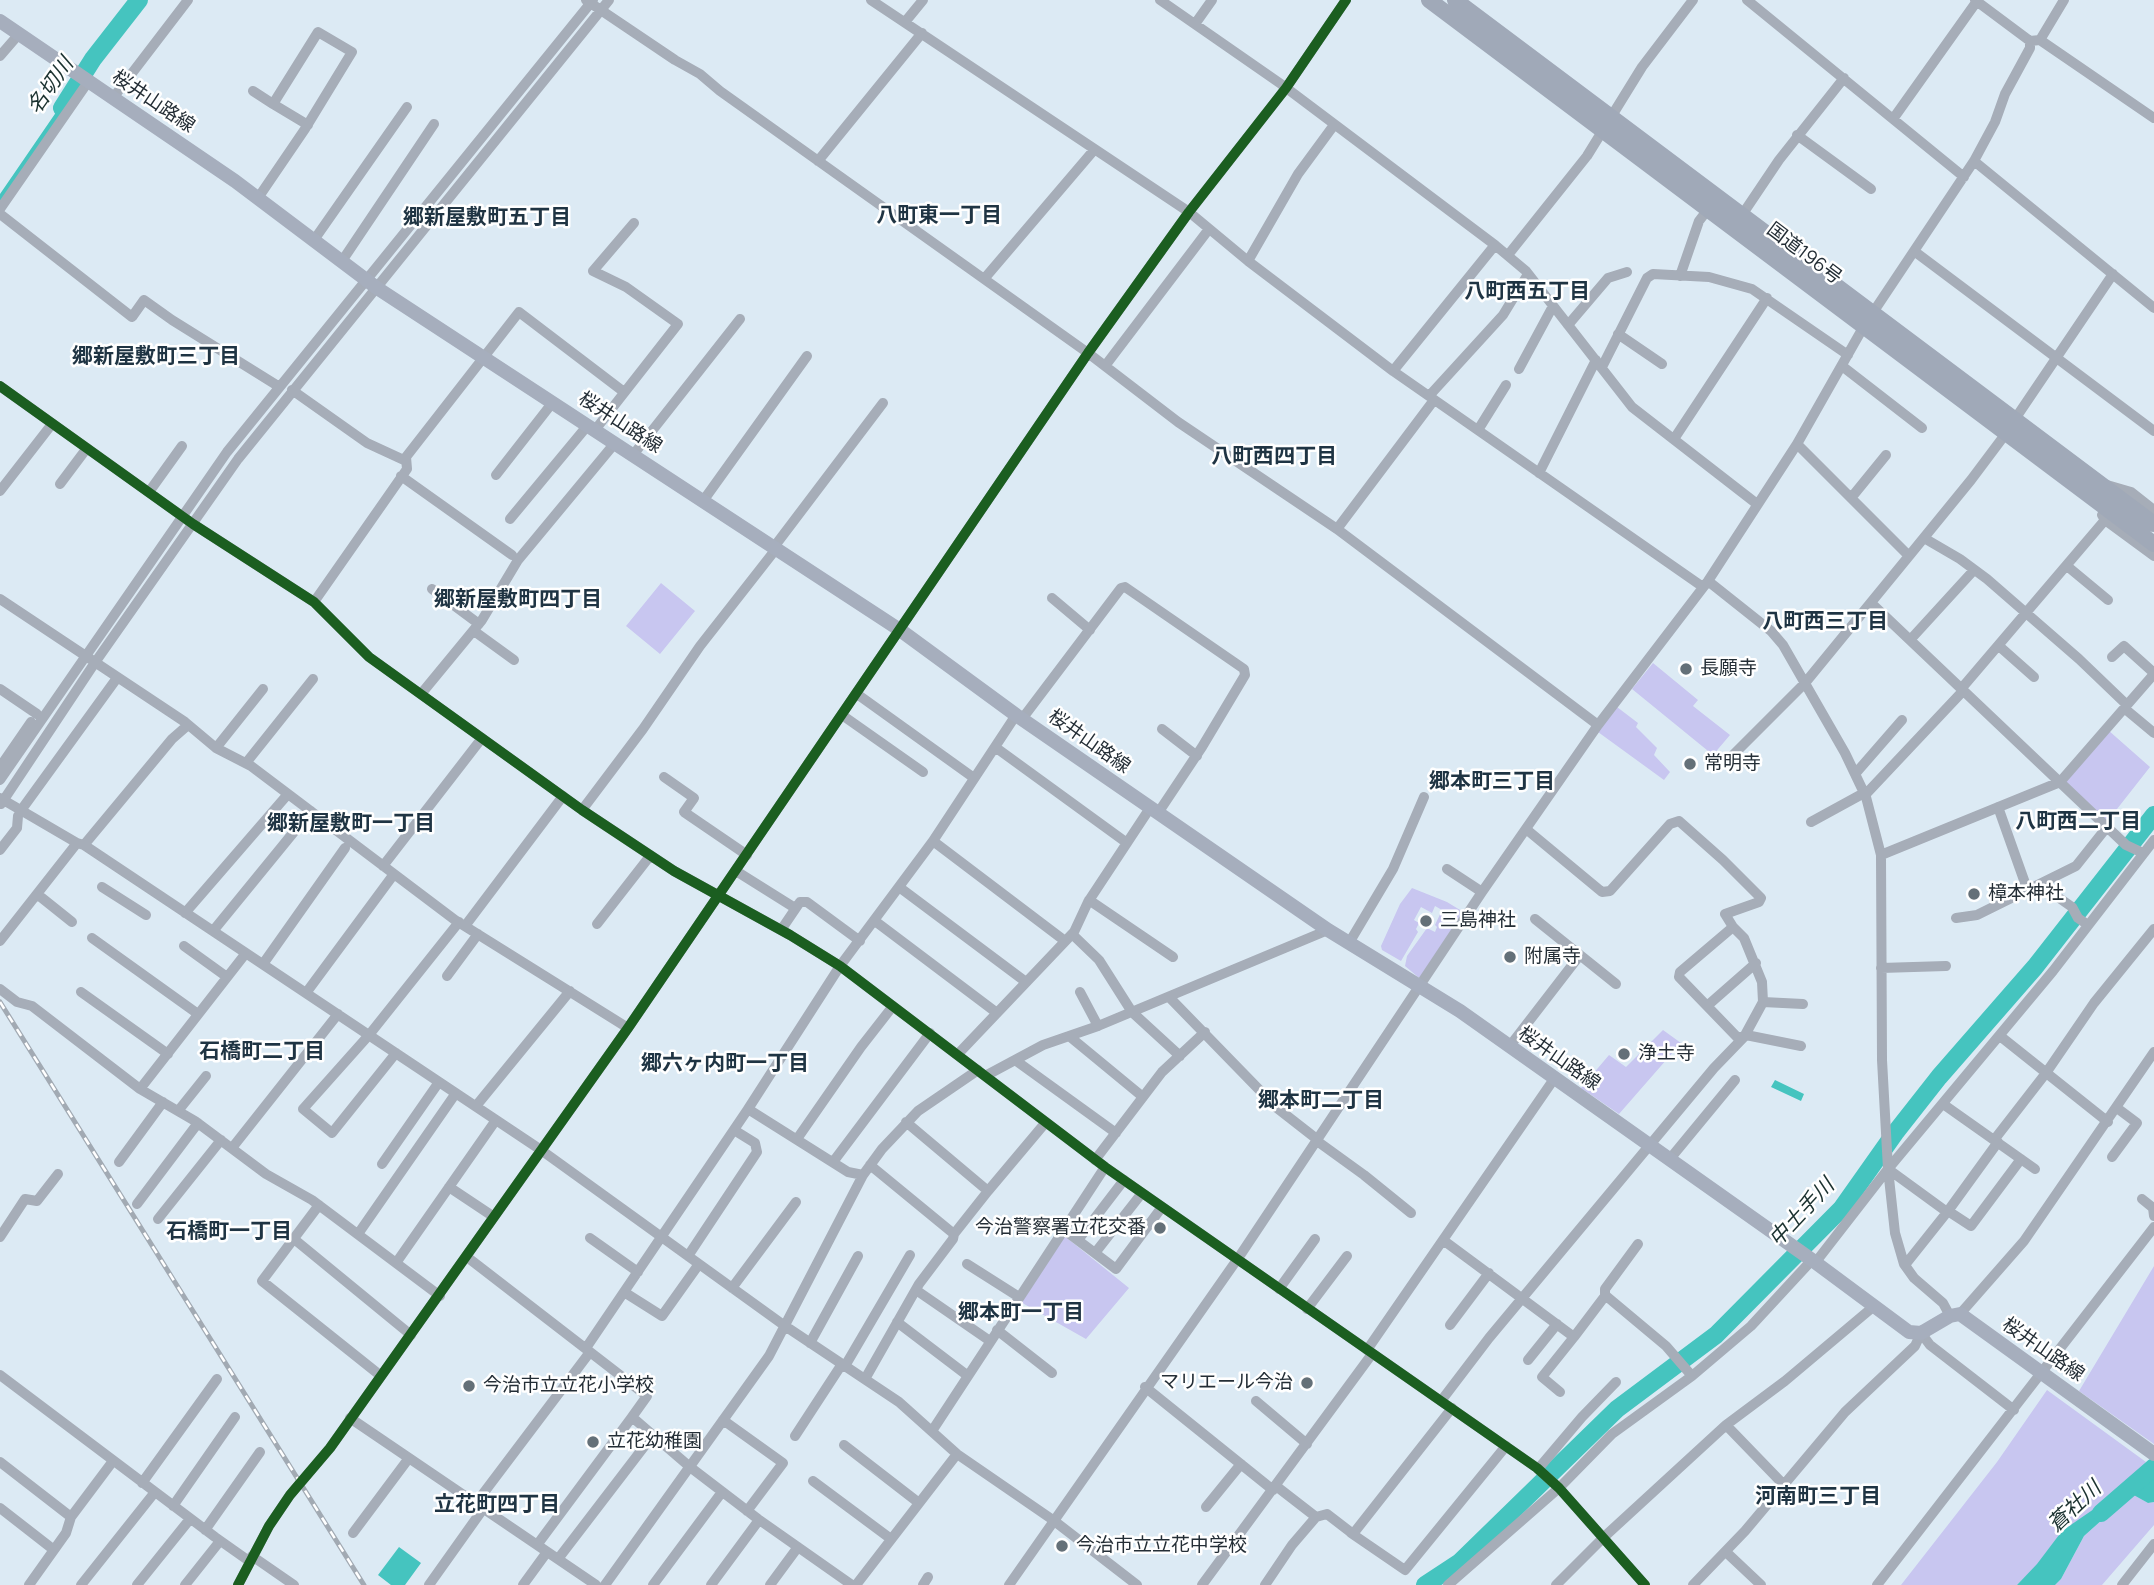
<!DOCTYPE html>
<meta charset="utf-8">
<style>
body{margin:0}
canvas{display:block;background:#dceaf4}
</style>
<canvas width="2154" height="1585"></canvas>
<script>
const ctx = document.querySelector('canvas').getContext('2d');
ctx.lineJoin = 'round';
function paint(path, color) { ctx.fillStyle = color; ctx.fill(path, 'evenodd'); }
const shape = rows => new Path2D(rows.map(r => 'M' + r).join(''));
function strokePath(path, color, width, dash) { ctx.strokeStyle = color; ctx.lineWidth = width; ctx.lineCap = dash ? 'butt' : 'round'; ctx.setLineDash(dash || []); ctx.stroke(path); }
function drawText(font, color, halo, rows, align = 'center') {
  ctx.font = font + ' Manrope,"Noto Sans JP",sans-serif'; ctx.lineWidth = 5; ctx.setLineDash([]); ctx.textBaseline = 'middle'; ctx.strokeStyle = halo; ctx.fillStyle = color; for (const [text, x, y, turn = 0] of rows) {
    ctx.save(); ctx.translate(x, y); ctx.rotate((+turn || 0) * Math.PI / 180); ctx.textAlign = isNaN(turn) ? turn : align; if (halo) ctx.strokeText(text, 0, 0); ctx.fillText(text, 0, 0); ctx.restore();
  }
}
paint(shape([
 [661,583,695,611,660,654,626,626],
 [1653,663,1698,700,1693,706,1730,735,1713,755,1632,689],
 [1617,707,1638,723,1636,727,1657,748,1654,755,1670,772,1664,780,1598,732],
 [2108,730,2150,767,2106,823,2063,782],
 [1412,888,1447,902,1465,913,1423,977,1418,977,1405,966,1407,956,1427,928,1435,932,1437,927,1435,925,1442,910,1435,906,1432,913,1421,907,1414,920,1419,923,1416,929,1418,932,1401,961,1382,950,1381,946,1400,904],
 [1663,1030,1681,1043,1619,1114,1581,1088,1609,1055,1626,1067],
 [1062,1234,1129,1288,1086,1339,1017,1300],
 [2154,1266,2154,1444,2079,1391],
 [2047,1390,2146,1462,2123,1488,2148,1503,2154,1502,2154,1525,2102,1585,2055,1585,2061,1579,2084,1536,2112,1511,2122,1490,2091,1512,2017,1585,1901,1585,1997,1462]
]), '#c8c6f0');
paint(shape([
 [72,89,77,92,0,204,0,194],
 [1775,1080,1804,1094,1801,1101,1771,1087],
 [2154,1459,2154,1502,2148,1503,2123,1489,2112,1511,2084,1536,2061,1579,2055,1585,2017,1585,2037,1564,2062,1531,2123,1489],
 [399,1547,421,1563,405,1585,391,1585,378,1575]
]), '#45c4bf');
strokePath(shape([
 [62,108,93,59,139,0],
 [2101,1513,2154,1467],
 [1425,1585,1460,1562,1617,1409,1716,1335,1842,1208,1895,1133,1939,1077,2035,967,2154,815]
]), '#45c4bf', 18);
strokePath(shape([
 [586,0,675,60,700,74,720,91,1088,353,1178,422,1337,529,1598,725],
 [871,0,1189,212,1248,261,1393,371,1703,587],
 [1160,0,1281,84,1495,245,1526,271,1632,407,1757,504],
 [1747,0,1964,177],
 [1975,0,2030,41],
 [905,22,923,0],
 [1195,24,1212,0],
 [2040,40,2064,0],
 [2030,41,2040,40,2154,118],
 [0,56,19,34],
 [253,91,273,104],
 [113,98,188,0],
 [1893,119,1977,1],
 [1797,135,1871,189],
 [818,161,922,33],
 [1974,161,2154,308],
 [258,198,305,129,352,52,318,32,273,104,308,125],
 [0,209,88,82],
 [0,214,132,317,144,300,172,320,278,386],
 [1742,215,1779,160,1844,78],
 [314,240,407,107],
 [1914,251,2154,431],
 [1508,255,1587,156,1642,67,1693,0],
 [342,261,434,124],
 [1248,261,1298,174,1334,125],
 [1680,276,1699,221,1709,208],
 [984,279,1094,150],
 [1568,325,1608,278,1627,272],
 [1618,334,1662,364],
 [1105,366,1209,229],
 [1842,366,1922,428],
 [1602,367,1647,278,1653,274,1709,277,1752,289,1848,355],
 [1519,369,1553,306],
 [1393,371,1495,245],
 [0,386,193,524,314,602,369,657,582,810,674,871,790,935,840,966,1105,1167,1537,1468,1559,1488,1645,1585],
 [292,390,367,443,406,461],
 [1429,396,1503,315,1528,274],
 [2015,419,2113,274],
 [595,430,678,324,626,287,593,271,634,223],
 [1478,430,1506,385],
 [1674,439,1767,298],
 [633,455,740,319],
 [1539,473,1596,360],
 [496,475,553,402],
 [401,476,512,555],
 [60,484,87,448],
 [2107,485,2131,492,2154,510],
 [0,491,52,424],
 [149,492,182,446],
 [1851,498,1886,455],
 [703,501,807,356],
 [2102,515,2105,520,2154,556],
 [510,519,588,425],
 [1337,529,1434,400],
 [1924,538,1960,559,1987,579,2079,659,2127,705],
 [774,547,883,403],
 [1909,556,1971,480,2007,432],
 [2067,566,2108,600],
 [1708,581,1771,631,1783,645,1845,753,1866,797,1881,855,1882,1060,1888,1169,1895,1233,1904,1264,1914,1278,1943,1303,1950,1316],
 [432,589,479,624],
 [1052,598,1090,630],
 [0,599,185,722,216,748,251,766,455,920,628,1028],
 [314,602,407,469,406,457,519,312,624,392],
 [1871,603,2126,845,2143,853],
 [474,631,514,660],
 [1910,640,1974,570],
 [1999,646,2034,677],
 [2112,657,2124,646,2154,673],
 [0,689,37,714],
 [1961,689,2105,520],
 [421,694,482,620,518,560,615,443],
 [857,694,974,778],
 [2124,708,2154,733],
 [842,715,923,772],
 [1022,719,1121,588,1125,587,1244,669,1245,675,1202,747,1158,813],
 [1162,729,1197,756],
 [995,747,1127,843],
 [216,748,263,689],
 [1732,756,1805,683,1909,556,1797,444],
 [246,763,313,679],
 [0,767,31,722],
 [1855,774,1902,720],
 [664,777,694,798,684,812,747,855],
 [0,780,227,452,593,0],
 [1865,795,1963,691],
 [0,798,77,843,84,845,541,1150,785,1326,899,1402,957,1454,1053,1520,1137,1585],
 [1,804,94,664,238,459,609,0],
 [1998,807,2025,883],
 [582,810,643,729,700,646,776,549],
 [1811,822,1864,793],
 [1526,829,1602,892,1610,891,1670,824,1679,821,1723,860,1761,898,1759,902,1725,914,1733,927,1680,972,1679,977,1737,1037,1744,1037,1763,1002,1762,982,1744,938,1733,927],
 [933,841,1065,941],
 [84,845,172,739,188,725],
 [0,850,17,828,18,816,22,809,117,678],
 [1881,855,2060,782,2154,674],
 [383,866,482,738],
 [1447,869,1482,892],
 [736,871,795,908],
 [102,887,146,915],
 [899,887,1026,982],
 [2052,893,2072,907,2078,918,2088,925],
 [37,894,72,922],
 [1089,900,1173,957],
 [185,913,288,794],
 [1956,918,1977,915,2076,866,2107,827],
 [1535,919,1616,984],
 [875,921,997,1013],
 [597,924,650,856],
 [465,926,563,796],
 [781,930,800,902,807,902,860,941],
 [213,931,311,811],
 [1072,934,1099,960,1132,1012,1180,1056],
 [92,938,198,1014],
 [0,941,77,843],
 [1349,943,1393,869,1424,797],
 [184,946,227,977],
 [263,964,345,848],
 [1881,968,1946,966],
 [447,976,478,934],
 [0,989,17,1002,32,1006,140,1089,195,1121,266,1174,312,1200,440,1296],
 [81,992,168,1054],
 [1080,992,1098,1026],
 [306,993,394,874],
 [1169,997,1277,1108,1318,1140],
 [1763,1002,1803,1004],
 [1707,1006,1756,963],
 [1746,1035,1801,1046],
 [1069,1036,1143,1097],
 [2000,1036,2108,1122],
 [1509,1047,1580,955],
 [396,1053,332,1133,303,1109,369,1035,459,922],
 [958,1054,1074,932,1088,902,1150,808],
 [1015,1060,1116,1133],
 [987,1075,1043,1045,1098,1026,1328,930],
 [140,1089,246,953],
 [1943,1104,2035,1169],
 [476,1106,570,991],
 [748,1109,848,1172,863,1175],
 [178,1111,206,1076],
 [906,1122,988,1191,1046,1122],
 [797,1139,861,1047,893,1006],
 [1994,1140,2046,1073,2094,1003,2154,929],
 [1317,1141,1364,1175,1411,1213],
 [1998,1142,1948,1211,1971,1226,2021,1159],
 [232,1148,338,1014],
 [2112,1157,2137,1123,2117,1108],
 [1095,1160,1162,1072,1205,1032],
 [1669,1160,1735,1080],
 [119,1162,163,1102],
 [833,1162,930,1033],
 [382,1164,439,1082],
 [870,1165,954,1234,988,1191],
 [1888,1169,1947,1212],
 [449,1187,494,1217],
 [2142,1199,2153,1208,2154,1216],
 [137,1204,198,1123],
 [319,1205,262,1281,381,1376],
 [158,1219,221,1140],
 [1063,1229,1116,1269,1162,1207],
 [358,1234,456,1093],
 [0,1237,25,1199,37,1201,58,1174],
 [590,1238,638,1272],
 [294,1239,411,1335],
 [1078,1240,1124,1180],
 [1443,1240,1574,1337,1542,1377,1560,1392],
 [1095,1253,1142,1193],
 [688,1256,757,1152,755,1143,734,1130],
 [467,1257,647,1396,632,1417,690,1467,758,1519,852,1585],
 [396,1263,496,1120],
 [1815,1263,1888,1169,2053,971,2154,840],
 [967,1264,1019,1297],
 [1905,1265,1948,1211],
 [732,1288,796,1202],
 [1279,1289,1315,1239],
 [916,1290,990,1341],
 [624,1292,662,1316,699,1264],
 [1605,1295,1666,1346,1692,1376],
 [1307,1309,1347,1256],
 [1960,1314,2024,1241,2154,1052],
 [897,1322,968,1376],
 [1450,1325,1489,1273],
 [997,1330,1052,1373],
 [1921,1333,1930,1345,2014,1410],
 [1574,1337,1605,1296,1605,1289,1638,1244],
 [810,1343,858,1256],
 [586,1348,748,1109,840,966,933,841,1016,715],
 [1367,1350,1554,1079],
 [1528,1360,1557,1324],
 [845,1366,910,1255],
 [0,1375,215,1537,249,1561],
 [865,1379,919,1284,953,1239,954,1234],
 [1145,1387,1273,1490],
 [1256,1401,1307,1444],
 [1441,1401,1489,1338,1714,1068,1744,1037],
 [350,1418,596,1585],
 [723,1420,783,1463,747,1511],
 [1726,1425,1784,1485],
 [932,1431,1105,1167],
 [795,1436,842,1364],
 [844,1445,919,1503],
 [0,1462,71,1517],
 [1538,1469,1582,1417,1616,1382],
 [813,1481,891,1539],
 [142,1483,217,1379],
 [1276,1486,1316,1517,1327,1514,1353,1534,1452,1408],
 [476,1503,590,1352],
 [173,1506,235,1417],
 [1206,1507,1241,1464],
 [0,1508,54,1550],
 [205,1530,260,1452],
 [353,1533,409,1458],
 [1351,1533,1405,1570,1506,1446],
 [537,1545,632,1417],
 [1726,1552,1761,1585],
 [252,1556,294,1585],
 [558,1559,653,1435],
 [29,1585,66,1533,71,1517,113,1461],
 [81,1585,155,1492],
 [137,1585,190,1519],
 [185,1585,220,1541],
 [238,1585,269,1526,290,1495,330,1448,628,1028,1088,353,1189,212,1286,88,1346,0],
 [429,1585,483,1509],
 [523,1585,547,1552],
 [605,1585,769,1356,863,1175,882,1149,918,1111,978,1070],
 [653,1585,722,1492],
 [711,1585,759,1520],
 [770,1585,798,1547],
 [856,1585,957,1454],
 [923,1585,928,1577],
 [1009,1585,1241,1254,1482,892,1598,725,1708,581,1797,444,1864,326,1974,161,1995,122,2005,94,2030,48,2030,41],
 [1202,1585,1372,1354],
 [1265,1585,1292,1545,1316,1517],
 [1448,1585,1559,1488,1612,1434,1692,1376,1751,1326,1812,1260],
 [1556,1585,1604,1537,1726,1425,1785,1381,1873,1307],
 [1693,1585,1745,1531,1845,1412,1915,1346,1921,1333],
 [1877,1585,2154,1227],
 [2122,1585,2154,1544]
]), '#a6adb8', 10);
strokePath(shape([
 [0,21,235,181,377,288,900,630,1016,715,1328,930,1460,1011,1812,1260,1909,1332,1921,1333,1950,1316,1960,1314,2154,1454]
]), '#a6aebd', 14);
strokePath(shape([
 [1429,0,2154,544],
 [1455,0,2154,524]
]), '#a0a9b8', 16);
const rail = shape([
 [0,1002,364,1585]
]);
strokePath(rail, '#a2aab3', 5);
strokePath(rail, '#fff', 2.5, [8]);
strokePath(shape([
 [0,386,193,524,314,602,369,657,582,810,674,871,790,935,840,966,1105,1167,1537,1468,1559,1488,1645,1585],
 [238,1585,269,1526,290,1495,330,1448,628,1028,1088,353,1189,212,1286,88,1346,0]
]), '#1b5e20', 10);
for (const [x, y, r, color] of [
 [1686,669,7,"#647078"],
 [1690,764,7,"#647078"],
 [1974,894,7,"#647078"],
 [1426,921,7,"#647078"],
 [1510,957,7,"#647078"],
 [1624,1054,7,"#647078"],
 [1160,1228,7,"#647078"],
 [1307,1383,7,"#647078"],
 [469,1386,7,"#647078"],
 [593,1442,7,"#647078"],
 [1062,1546,7,"#647078"]
]) { const dot = new Path2D(); dot.arc(x, y, r, 0, 2 * Math.PI); ctx.fillStyle = color; ctx.fill(dot); strokePath(dot, '#fff', 2.5); }
drawText('19px', '#242e36', '#fff', [
 ["桜井山路線",153,102,34],
 ["国道196号",1804,254,37],
 ["桜井山路線",620,423,33],
 ["桜井山路線",1089,742,35],
 ["桜井山路線",1559,1059,35],
 ["桜井山路線",2043,1350,35]
]);
drawText('19px', '#242e36', '#fff', [
 ["長願寺",1700,669],
 ["常明寺",1704,764],
 ["樟本神社",1988,894],
 ["三島神社",1440,921],
 ["附属寺",1524,957],
 ["浄土寺",1638,1054],
 ["今治警察署立花交番",1146,1228,"right"],
 ["マリエール今治",1293,1383,"right"],
 ["今治市立立花小学校",483,1386],
 ["立花幼稚園",607,1442],
 ["今治市立立花中学校",1076,1546]
], 'left');
drawText('italic 21px', '#1b3230', '#fff', [
 ["名切川",51,86,-55],
 ["中土手川",1802,1213,-47],
 ["蒼社川",2075,1507,-43]
]);
drawText('bold 21px', '#1f3443', '#fff', [
 ["八町東一丁目",939,216],
 ["郷新屋敷町五丁目",487,218],
 ["八町西五丁目",1527,292],
 ["郷新屋敷町三丁目",156,357],
 ["八町西四丁目",1274,457],
 ["郷新屋敷町四丁目",518,600],
 ["八町西三丁目",1825,622],
 ["郷本町三丁目",1492,782],
 ["八町西二丁目",2078,822],
 ["郷新屋敷町一丁目",351,824],
 ["石橋町二丁目",262,1052],
 ["郷六ヶ内町一丁目",725,1064],
 ["郷本町二丁目",1321,1101],
 ["石橋町一丁目",229,1232],
 ["郷本町一丁目",1021,1313],
 ["河南町三丁目",1818,1497],
 ["立花町四丁目",497,1505]
]);
</script>
